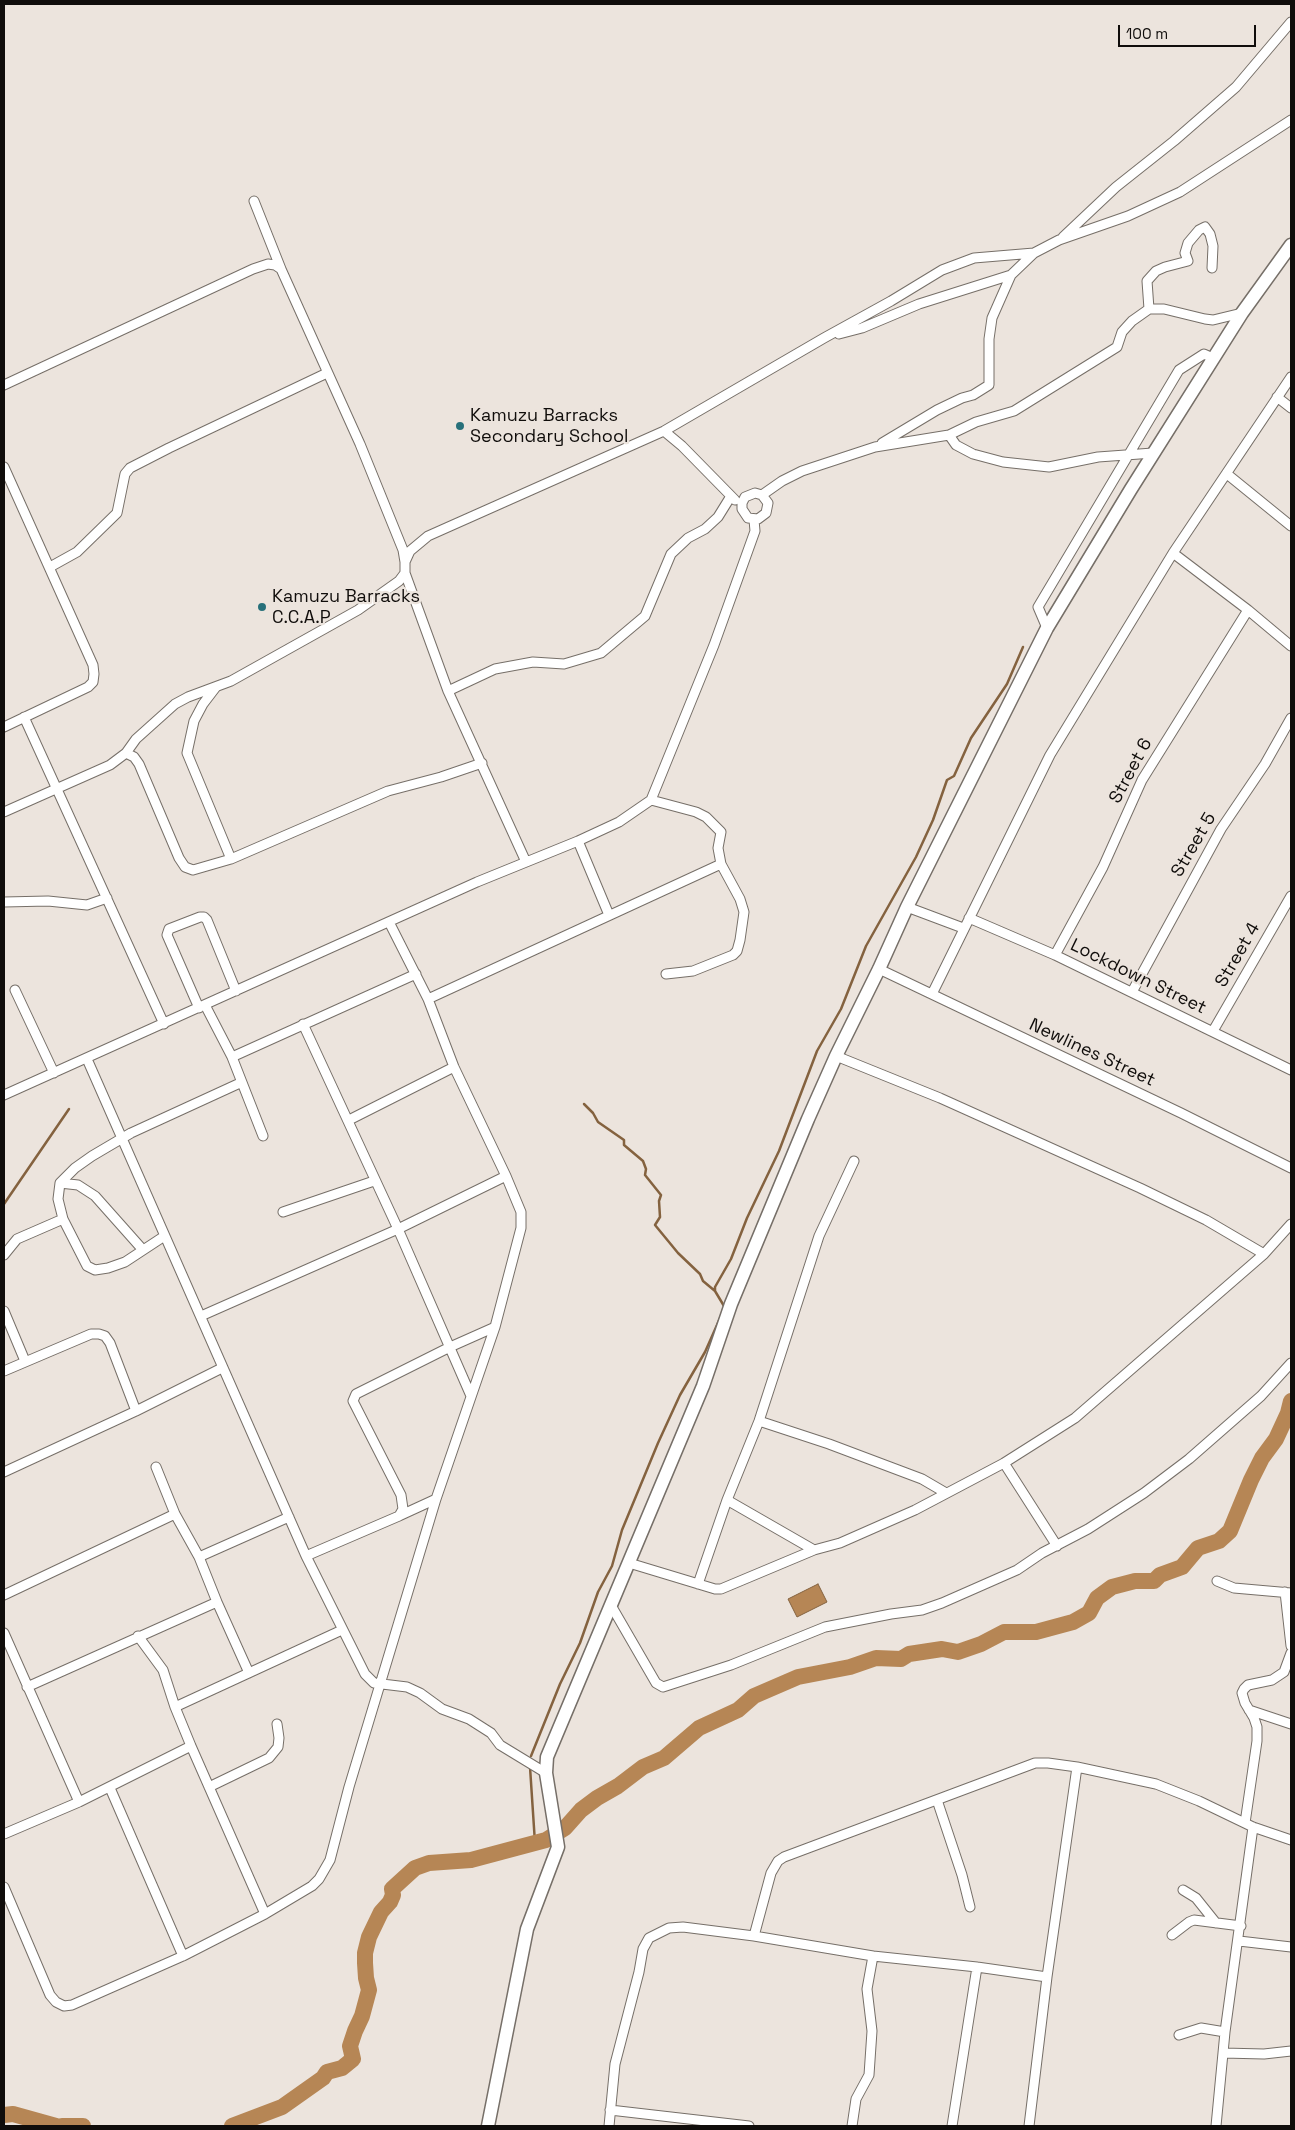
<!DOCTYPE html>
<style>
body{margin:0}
#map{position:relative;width:1295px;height:2130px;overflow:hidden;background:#ece4dd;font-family:"Space Grotesk",sans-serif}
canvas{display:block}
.frame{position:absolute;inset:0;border:5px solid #100d0b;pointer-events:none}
.scale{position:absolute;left:1118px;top:25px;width:138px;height:22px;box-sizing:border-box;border:2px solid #100d0b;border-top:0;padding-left:6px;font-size:15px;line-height:18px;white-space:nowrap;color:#100d0b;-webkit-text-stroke:4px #ece4dd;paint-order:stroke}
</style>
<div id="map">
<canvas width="1295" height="2130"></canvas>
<div class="frame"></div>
<div class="scale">100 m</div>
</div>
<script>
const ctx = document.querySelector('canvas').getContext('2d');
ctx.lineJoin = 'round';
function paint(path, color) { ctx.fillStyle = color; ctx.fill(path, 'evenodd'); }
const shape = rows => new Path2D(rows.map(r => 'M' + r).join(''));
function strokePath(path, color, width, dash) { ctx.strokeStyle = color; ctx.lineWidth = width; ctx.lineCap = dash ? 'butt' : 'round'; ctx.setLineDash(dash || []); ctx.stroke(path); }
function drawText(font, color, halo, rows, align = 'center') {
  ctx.font = font + ' "Space Grotesk",sans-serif'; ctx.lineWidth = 4.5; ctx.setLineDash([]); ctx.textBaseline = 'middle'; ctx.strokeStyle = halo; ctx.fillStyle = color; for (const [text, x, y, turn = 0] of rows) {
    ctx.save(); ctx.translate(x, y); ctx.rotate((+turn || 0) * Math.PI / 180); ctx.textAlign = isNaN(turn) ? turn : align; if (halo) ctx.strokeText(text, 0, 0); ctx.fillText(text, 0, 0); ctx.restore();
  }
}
const water = shape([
 [818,1584,827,1602,797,1617,788,1599,818,1584]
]);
paint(water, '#b68655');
strokePath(water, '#84623f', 1);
strokePath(shape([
 [584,1104,593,1113,598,1122,624,1140,624,1145,643,1161,646,1169,645,1175,661,1195,659,1201,660,1217,655,1225,678,1253,700,1274,703,1281,715,1291],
 [4,1204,69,1109],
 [724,1306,715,1291,715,1287,731,1259,747,1218,779,1151,817,1051,841,1009,866,946,916,857,933,820,947,780,954,776,971,738,1007,684,1023,647],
 [531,1756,560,1684,580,1643,598,1592,612,1566,622,1530,658,1443,680,1395,705,1352,721,1316],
 [530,1767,535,1843]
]), '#84623f', 2.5);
strokePath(shape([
 [4,2115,13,2114,56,2126],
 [62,2126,83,2126],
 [232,2126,282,2107,323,2078,327,2072,342,2068,353,2059,350,2046,355,2031,362,2016,369,1990,366,1978,365,1963,365,1953,369,1937,381,1912,390,1902,393,1895,392,1889,415,1868,429,1863,471,1860,546,1840,565,1828,581,1810,597,1798,618,1786,643,1767,664,1758,699,1728,738,1710,754,1696,798,1677,850,1667,876,1658,901,1659,909,1654,942,1649,958,1652,981,1644,1004,1632,1036,1632,1073,1622,1089,1613,1097,1598,1112,1587,1135,1581,1154,1581,1160,1575,1182,1567,1198,1548,1219,1541,1230,1531,1251,1480,1262,1458,1276,1439,1288,1413,1291,1401]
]), '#b68655', 16);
const street = shape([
 [254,201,281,269],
 [1063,237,1116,187,1174,141,1236,87,1291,22],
 [1149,309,1147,281,1156,271,1165,267,1188,261,1185,253,1188,243,1199,230,1205,227,1210,234,1213,246,1212,268],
 [839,334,862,328,919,304,1011,275],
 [4,385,253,269,268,264,275,265,281,269,360,444,403,550,405,562,405,573,399,581,358,610,231,681,188,697,175,704,136,739,126,753,110,765,4,812],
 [1277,397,1291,408],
 [664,431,682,446,735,500],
 [949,435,956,445,973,454,1003,462,1049,467,1098,457,1153,453],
 [882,443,937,410,962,398,973,395,989,385,989,339,992,318,1011,275,1034,253,1059,240,1128,216,1180,192,1291,120],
 [4,467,93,665,94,674,93,682,88,687,4,727],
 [1227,474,1291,526],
 [762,495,768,503,766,513,758,519,748,518,742,509,742,503,745,497,755,493,762,495,782,481,802,471,875,447,949,435,976,422,1014,411,1117,347,1122,332,1132,321,1149,309,1164,309,1205,319,1213,320,1242,313],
 [1173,553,1248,610,1291,646],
 [405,562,410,551,428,536,664,431,824,338,891,301,942,270,974,258,1034,253],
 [50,567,77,552,117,513,125,474,130,468,169,448,327,373],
 [405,573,448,691,526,862],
 [1047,628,1038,607,1179,370,1204,354,1213,358],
 [216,687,203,704,194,721,187,753,231,859],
 [448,691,495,669,533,662,564,664,601,653,645,616,671,554,688,538,705,529,718,517,731,496],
 [24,717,164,1024],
 [126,753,134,757,139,764,179,858,185,867,193,870,231,859,388,791,441,777,482,763],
 [651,800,696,812,706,817,721,832,718,848,721,864,740,899,744,912,740,940,737,951,733,955,693,971,666,974],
 [578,841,609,915],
 [4,902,48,901,87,905,107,898],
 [907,907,963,928],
 [969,918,1055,955,1291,1070],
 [1055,955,1103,867,1142,780,1248,610],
 [879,969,1181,1113,1291,1168],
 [15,990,54,1073],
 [1132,992,1221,829,1265,764,1291,718],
 [932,994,1050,755,1173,553,1291,377],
 [428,999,721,864],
 [205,1005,232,1057,263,1136],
 [199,1008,167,935,169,929,200,917,204,917,207,920,236,991],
 [303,1024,398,1229,471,1396],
 [1213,1031,1291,896],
 [836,1056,940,1098,1140,1188,1206,1220,1264,1254],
 [232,1057,416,974],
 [87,1059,306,1556,365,1674,374,1683,407,1687,420,1693,442,1709,469,1719,491,1733,500,1745,546,1773],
 [4,1095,477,882,578,841,619,822,651,800,714,645,755,531,754,520],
 [349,1120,454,1067],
 [60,1183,78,1185,95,1196,143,1250],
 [283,1212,374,1181],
 [163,1237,125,1262,108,1268,95,1270,87,1266,63,1219,58,1199,60,1183,75,1168,92,1156,131,1133,240,1083],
 [4,1255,17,1239,63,1219],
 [4,1311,25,1361],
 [201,1316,398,1229,506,1176],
 [4,1371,91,1334,99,1334,105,1336,110,1343,136,1411],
 [759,1421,829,1444,922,1479,946,1493],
 [1004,1463,1057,1546],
 [156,1467,175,1514,199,1557,217,1602,249,1673],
 [4,1472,136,1411,222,1368],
 [727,1500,814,1550],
 [399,1516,436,1499],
 [306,1556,399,1516,403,1509,401,1495,353,1401,356,1394,450,1347,495,1327],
 [199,1557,289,1517],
 [629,1563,715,1589,721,1589,814,1550,840,1543,915,1510,1004,1463,1075,1418,1264,1254,1291,1224],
 [1217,1581,1234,1588,1291,1593],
 [698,1584,727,1500,759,1421,819,1236,854,1161],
 [1285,1592,1291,1646],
 [4,1595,175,1514],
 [612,1607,656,1683,663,1687,731,1665,825,1627,891,1614,922,1610,942,1603,1017,1570,1042,1553,1088,1529,1144,1493,1189,1459,1261,1396,1291,1363],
 [4,1633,79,1802],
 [138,1636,163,1670,175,1707,191,1746,265,1914],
 [27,1687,217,1602],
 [175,1707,342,1630],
 [1249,1710,1291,1724],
 [209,1787,269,1758,278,1747,279,1738,277,1724],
 [110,1788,183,1956],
 [937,1800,962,1875,970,1907],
 [1245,1823,1257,1741,1257,1727,1254,1718,1245,1703,1242,1693,1244,1689,1248,1685,1272,1680,1284,1672,1291,1653],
 [4,1834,79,1802,191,1746],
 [4,1887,50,1995,56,2002,64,2006,72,2005,183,1956,265,1914,312,1886,319,1879,330,1860,349,1787,436,1499,495,1327,521,1228,521,1212,506,1176,454,1067,428,999,389,922],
 [1183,1890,1196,1898,1216,1923],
 [1172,1935,1189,1922,1194,1920,1241,1926],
 [754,1936,771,1873,778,1861,784,1857,1035,1763,1048,1763,1077,1767,1156,1784,1199,1801,1253,1827,1291,1840],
 [1239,1941,1291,1947],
 [1179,2035,1201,2028,1225,2032],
 [1223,2053,1264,2054,1291,2051],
 [610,2110,749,2126],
 [609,2126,615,2064,639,1972,643,1949,649,1938,669,1928,683,1927,754,1936,873,1956,977,1967,1047,1977],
 [852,2126,856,2099,869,2075,872,2031,867,1989,873,1956],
 [952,2126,977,1967],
 [1029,2126,1047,1977,1077,1767],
 [1216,2126,1225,2032,1253,1827]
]);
const secondary = shape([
 [488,2126,527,1929,558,1847,546,1773,547,1757,703,1386,731,1304,808,1119,836,1056,879,969,907,907,1047,628,1131,489,1242,313,1291,245]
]);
strokePath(street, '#766f68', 11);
strokePath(secondary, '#766f68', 15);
strokePath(street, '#fff', 9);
strokePath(secondary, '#fff', 12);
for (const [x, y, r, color] of [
 [460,426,5,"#27707a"],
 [262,607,5,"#27707a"]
]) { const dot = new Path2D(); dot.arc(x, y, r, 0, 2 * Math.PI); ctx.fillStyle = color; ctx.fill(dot); strokePath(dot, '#ece4dd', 2); }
drawText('18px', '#100d0b', '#ece4dd', [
 ["Kamuzu Barracks",470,416],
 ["Secondary School",470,437],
 ["Kamuzu Barracks",272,597],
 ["C.C.A.P",272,618]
], 'left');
drawText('18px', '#100d0b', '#ece4dd', [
 ["Street 6",1131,771,-62],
 ["Street 5",1194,845,-60],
 ["Street 4",1238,955,-60],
 ["Lockdown Street",1138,977,26],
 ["Newlines Street",1092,1053,25]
]);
</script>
